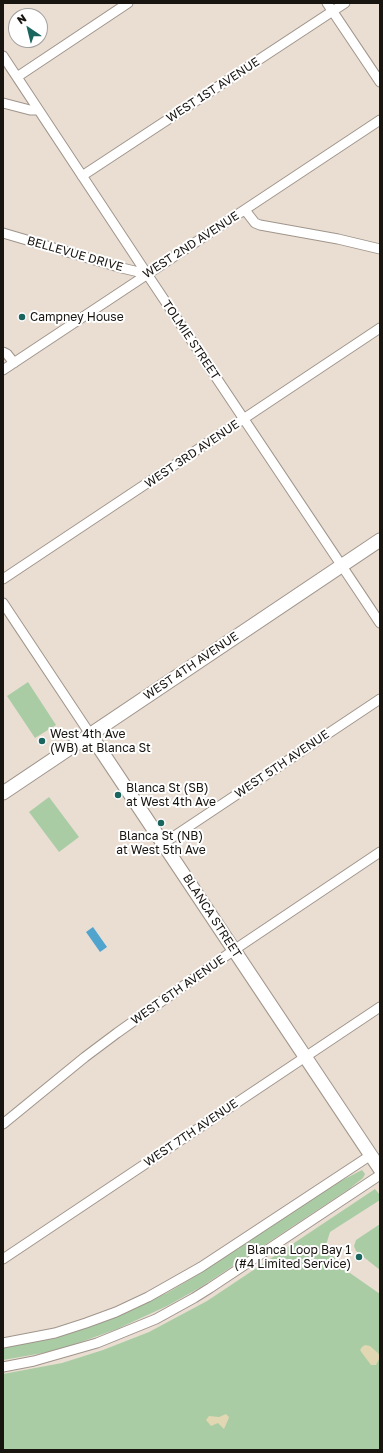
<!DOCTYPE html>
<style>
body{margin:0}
#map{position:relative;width:383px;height:1453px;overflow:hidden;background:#eaded3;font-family:"Golos Text",sans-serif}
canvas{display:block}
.frame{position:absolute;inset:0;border:4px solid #181410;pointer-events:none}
.north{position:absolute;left:8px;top:8px;width:40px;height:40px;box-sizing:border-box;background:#fff;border:1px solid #a3a19f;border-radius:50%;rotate:325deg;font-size:11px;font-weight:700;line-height:16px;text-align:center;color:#181410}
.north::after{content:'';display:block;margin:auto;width:14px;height:18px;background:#1a655e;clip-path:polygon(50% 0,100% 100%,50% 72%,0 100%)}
</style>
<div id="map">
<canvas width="383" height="1453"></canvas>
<div class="frame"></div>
<div class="north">N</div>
</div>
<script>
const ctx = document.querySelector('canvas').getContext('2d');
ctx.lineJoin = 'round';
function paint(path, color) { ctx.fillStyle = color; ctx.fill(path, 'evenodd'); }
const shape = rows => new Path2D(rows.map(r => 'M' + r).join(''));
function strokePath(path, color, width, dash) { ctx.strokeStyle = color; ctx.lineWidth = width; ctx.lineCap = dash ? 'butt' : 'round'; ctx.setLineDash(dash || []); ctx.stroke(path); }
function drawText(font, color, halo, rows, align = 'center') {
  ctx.font = font + ' "Golos Text",sans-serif'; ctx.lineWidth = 4; ctx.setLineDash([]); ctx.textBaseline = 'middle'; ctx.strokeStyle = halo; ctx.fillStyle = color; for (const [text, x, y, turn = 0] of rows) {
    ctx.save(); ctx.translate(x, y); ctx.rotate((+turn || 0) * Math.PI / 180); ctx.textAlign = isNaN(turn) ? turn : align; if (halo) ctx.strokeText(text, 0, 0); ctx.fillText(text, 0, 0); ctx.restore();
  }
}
paint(shape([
 [28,682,56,725,35,738,7,696],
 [49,797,79,837,59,852,29,812],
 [362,1170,365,1174,363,1178,349,1189,201,1287,167,1306,117,1329,70,1346,43,1353,3,1360,3,1348,63,1335,93,1326,167,1293,199,1274,331,1186],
 [375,1189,380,1195,380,1200,330,1232,326,1245,340,1266,380,1294,380,1450,3,1450,3,1374,62,1363,103,1350,149,1332,207,1301],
 [380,1224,380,1270,356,1251,354,1246,356,1240]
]), '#aacca4');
paint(shape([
 [365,1345,370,1346,378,1353,380,1357,376,1365,371,1365,362,1353,360,1350,362,1347],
 [226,1414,229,1417,228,1420,224,1429,218,1423,211,1426,206,1420,209,1416,219,1417]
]), '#e1d7b2');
paint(shape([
 [93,927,107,947,100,952,86,932]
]), '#51a4cd');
const street = shape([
 [327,3,380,82],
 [3,56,147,274,380,623],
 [17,77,128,3],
 [3,103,30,110,38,110],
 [82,176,345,3],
 [245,210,255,223,260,225,338,239,380,249],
 [3,233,122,268,147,274],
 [3,352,7,354,14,363],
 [3,370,380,120],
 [3,579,380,328],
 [3,603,90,734],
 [164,843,380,699],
 [3,1124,85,1057,117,1033,234,950,380,852],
 [3,1259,380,1007],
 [3,1343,55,1333,86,1323,116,1312,148,1297,201,1267,371,1155],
 [3,1367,34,1361,97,1343,156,1319,194,1298,210,1288,380,1175]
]);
const secondary = shape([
 [90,734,380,1169],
 [3,793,380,540]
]);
strokePath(street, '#a0958b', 11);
strokePath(secondary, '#a0958b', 15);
strokePath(street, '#fff', 9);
strokePath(secondary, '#fff', 13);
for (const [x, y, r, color] of [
 [22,317,4,"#1a655e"],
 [42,741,4,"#1a655e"],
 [118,795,4,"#1a655e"],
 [161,823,4,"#1a655e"],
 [359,1257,4,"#1a655e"]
]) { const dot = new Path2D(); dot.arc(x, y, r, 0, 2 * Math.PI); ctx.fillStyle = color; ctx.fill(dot); strokePath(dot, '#fff', 1.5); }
drawText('12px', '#181410', '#fff', [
 ["WEST 1ST AVENUE",213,90,-33],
 ["WEST 2ND AVENUE",191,245,-33],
 ["BELLEVUE DRIVE",75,254,16],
 ["TOLMIE STREET",191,340,56],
 ["WEST 3RD AVENUE",192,454,-34],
 ["WEST 4TH AVENUE",191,666,-34],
 ["WEST 5TH AVENUE",282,764,-34],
 ["BLANCA STREET",212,916,57],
 ["WEST 6TH AVENUE",178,990,-35],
 ["WEST 7TH AVENUE",191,1133,-34]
]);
drawText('12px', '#181410', '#fff', [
 ["Campney House",30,317],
 ["West 4th Ave",50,734],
 ["(WB) at Blanca St",50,748],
 ["Blanca St (SB)",126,788],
 ["at West 4th Ave",126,802],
 ["Blanca St (NB)",161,836,"center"],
 ["at West 5th Ave",161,850,"center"],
 ["Blanca Loop Bay 1",351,1250,"right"],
 ["(#4 Limited Service)",351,1264,"right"]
], 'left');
</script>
